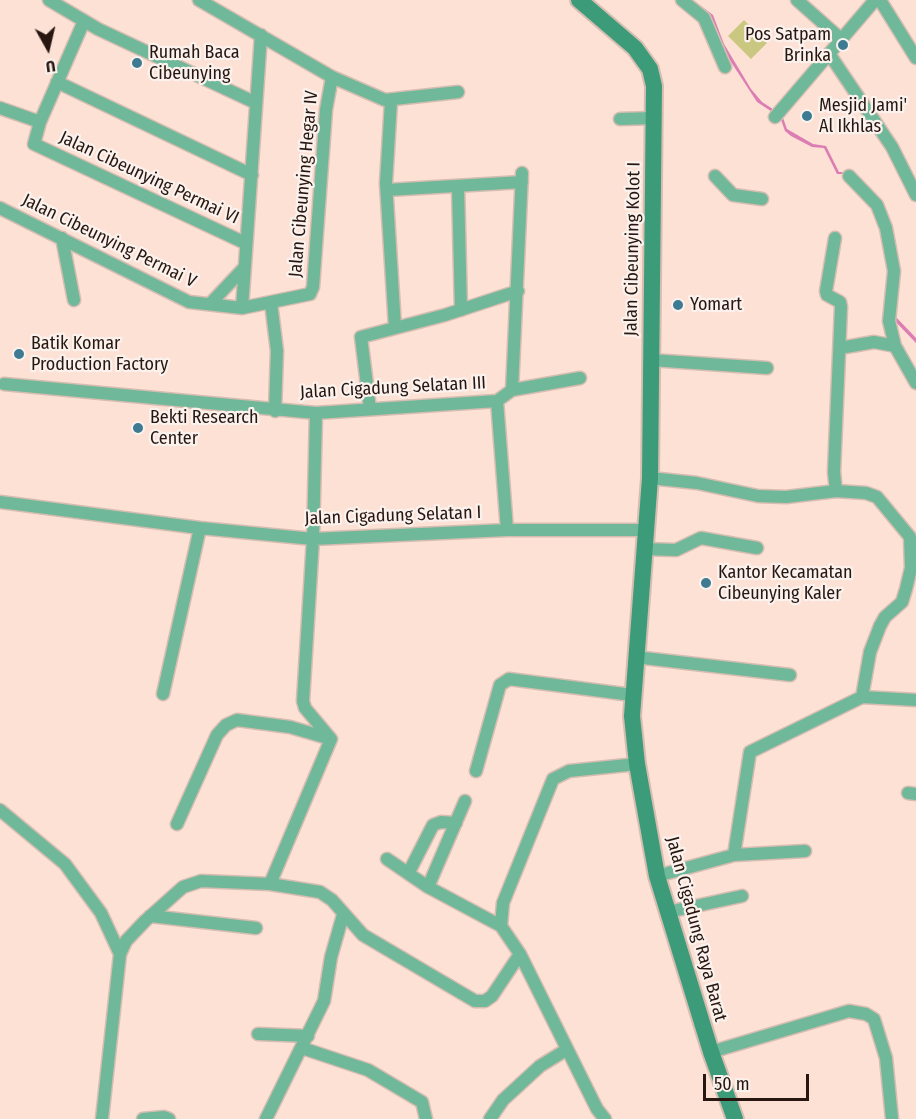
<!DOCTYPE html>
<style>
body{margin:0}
#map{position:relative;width:916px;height:1119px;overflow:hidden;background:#fce1d4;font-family:"Fira Sans Condensed",sans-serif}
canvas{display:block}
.north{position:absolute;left:18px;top:18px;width:60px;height:60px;-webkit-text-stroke:4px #fbf2ee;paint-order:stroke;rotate:172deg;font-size:16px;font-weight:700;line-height:24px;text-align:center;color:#271710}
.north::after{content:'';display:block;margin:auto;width:21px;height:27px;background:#271710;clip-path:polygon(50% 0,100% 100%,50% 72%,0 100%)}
.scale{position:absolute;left:703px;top:1074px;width:106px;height:27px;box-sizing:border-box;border:3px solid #271710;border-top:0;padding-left:8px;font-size:18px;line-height:21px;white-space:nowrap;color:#271710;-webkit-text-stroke:4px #fbf2ee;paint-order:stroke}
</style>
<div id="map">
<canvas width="916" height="1119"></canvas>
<div class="north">U</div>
<div class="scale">50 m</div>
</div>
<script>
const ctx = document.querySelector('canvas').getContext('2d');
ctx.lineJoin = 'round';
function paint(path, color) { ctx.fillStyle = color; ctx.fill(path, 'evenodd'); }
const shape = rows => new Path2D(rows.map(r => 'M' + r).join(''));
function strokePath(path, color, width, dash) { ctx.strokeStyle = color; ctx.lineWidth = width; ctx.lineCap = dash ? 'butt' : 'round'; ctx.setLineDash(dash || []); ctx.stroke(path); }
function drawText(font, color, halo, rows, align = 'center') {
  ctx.font = font + ' "Fira Sans Condensed",sans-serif'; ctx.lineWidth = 4.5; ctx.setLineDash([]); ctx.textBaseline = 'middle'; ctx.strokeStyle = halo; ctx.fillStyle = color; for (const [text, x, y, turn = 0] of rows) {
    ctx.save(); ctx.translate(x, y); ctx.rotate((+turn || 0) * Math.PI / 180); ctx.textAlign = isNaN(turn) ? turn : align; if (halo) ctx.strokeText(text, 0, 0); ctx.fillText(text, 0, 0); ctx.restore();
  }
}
paint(shape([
 [744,20,767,43,751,59,728,36]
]), '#cac780');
paint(shape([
 [688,0,693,0,713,15,724,44,751,89,762,102,782,115,787,129,813,144,826,146,839,172,852,172,881,204,891,230,899,280,894,315,916,338,916,343,891,317,897,280,889,230,879,205,850,174,837,174,824,148,812,147,791,136,785,131,780,117,757,102,720,45,710,17]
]), '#dc7db3');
const street = shape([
 [49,0,98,29,256,103],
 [199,0,332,77,385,100,458,92],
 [682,0,704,18,725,67],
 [797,0,842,40],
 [880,0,916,58],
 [84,21,40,122,34,144,245,243],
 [830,55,892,147,916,195],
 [57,82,252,175],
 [391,101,386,183,395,327],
 [0,108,40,122],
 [775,117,875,0],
 [620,119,655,118],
 [715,176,733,195,762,199],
 [849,176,877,205,886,228,894,271,889,321,895,346,916,383],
 [458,186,461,310],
 [387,190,522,182],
 [0,208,189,302,242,308,310,294,313,287,326,110,332,77],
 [62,238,74,300],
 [271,303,277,351,275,411],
 [210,304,243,269],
 [242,308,261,35],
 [840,348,874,342,895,346],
 [651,360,767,368],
 [4,384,316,413,497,401,512,390,580,378],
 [512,390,522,173],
 [497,401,507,530],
 [370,409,361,337,445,315,518,291],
 [650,478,697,483,758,496,786,497,836,491,834,472,841,307,840,302,827,295,826,291,835,238],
 [0,502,200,528,313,539,507,530,646,530],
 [644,549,676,550,701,538,757,548],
 [635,657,790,675],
 [163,694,200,528],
 [862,697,916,700],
 [476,771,500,685,509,679,632,695],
 [908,793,916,794],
 [0,810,65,864,101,913,120,954,102,1119],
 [177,824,217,735,226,725,237,720,290,727,331,739],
 [734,855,805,851],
 [387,859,428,887,501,926],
 [409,872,433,825,441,822,456,823],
 [657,876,734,855,750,752,862,697,870,652,880,626,885,617,902,602,906,589,911,568,910,537,877,497,866,493,836,491],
 [270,884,331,739,305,708,303,701,313,539,316,413],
 [428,887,465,801],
 [668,912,742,896],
 [150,916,256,928],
 [120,954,126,941,145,921,183,887,201,881,270,884,320,892,332,900,363,935,475,1001,485,1001,492,996,520,954],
 [258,1034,308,1036],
 [302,1048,368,1070,422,1102,426,1119],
 [711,1052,849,1011,866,1014,874,1019,886,1058,892,1119],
 [143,1119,164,1117,169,1119],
 [266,1119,324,1001,331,957,343,915],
 [490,1119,503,1100,540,1066,566,1050],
 [605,1119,597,1109,520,954,501,926,503,903,553,779,569,771,637,764]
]);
const secondary = shape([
 [579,0,635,48,650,69,654,86,650,478,632,716,637,764,657,876,711,1052,735,1119]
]);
strokePath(street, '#d6bdb1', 15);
strokePath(secondary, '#d6bdb1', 20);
strokePath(street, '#6fb89a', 12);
strokePath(secondary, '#3c9b79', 16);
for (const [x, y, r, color] of [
 [843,45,6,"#3e7a91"],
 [137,63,6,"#3e7a91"],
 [807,116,6,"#3e7a91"],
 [678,305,6,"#3e7a91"],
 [19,354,6,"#3e7a91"],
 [138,428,6,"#3e7a91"],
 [706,583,6,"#3e7a91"]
]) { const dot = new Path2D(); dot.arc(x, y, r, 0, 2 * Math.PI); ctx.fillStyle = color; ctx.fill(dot); strokePath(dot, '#fbf2ee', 2); }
drawText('18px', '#271710', '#fbf2ee', [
 ["Pos Satpam",831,35,"right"],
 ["Brinka",831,56,"right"],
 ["Rumah Baca",149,53],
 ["Cibeunying",149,74],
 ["Mesjid Jami'",819,106],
 ["Al Ikhlas",819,127],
 ["Yomart",690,305],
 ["Batik Komar",31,344],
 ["Production Factory",31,365],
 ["Bekti Research",150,418],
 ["Center",150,439],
 ["Kantor Kecamatan",718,573],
 ["Cibeunying Kaler",718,594]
], 'left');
drawText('18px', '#271710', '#fbf2ee', [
 ["Jalan Cibeunying Permai VI",149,178,25],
 ["Jalan Cibeunying Hegar IV",304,184,-85],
 ["Jalan Cibeunying Permai V",109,241,26],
 ["Jalan Cibeunying Kolot I",633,249,-89],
 ["Jalan Cigadung Selatan III",393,388,-3],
 ["Jalan Cigadung Selatan I",393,516,-2],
 ["Jalan Cigadung Raya Barat",696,929,75]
]);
</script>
